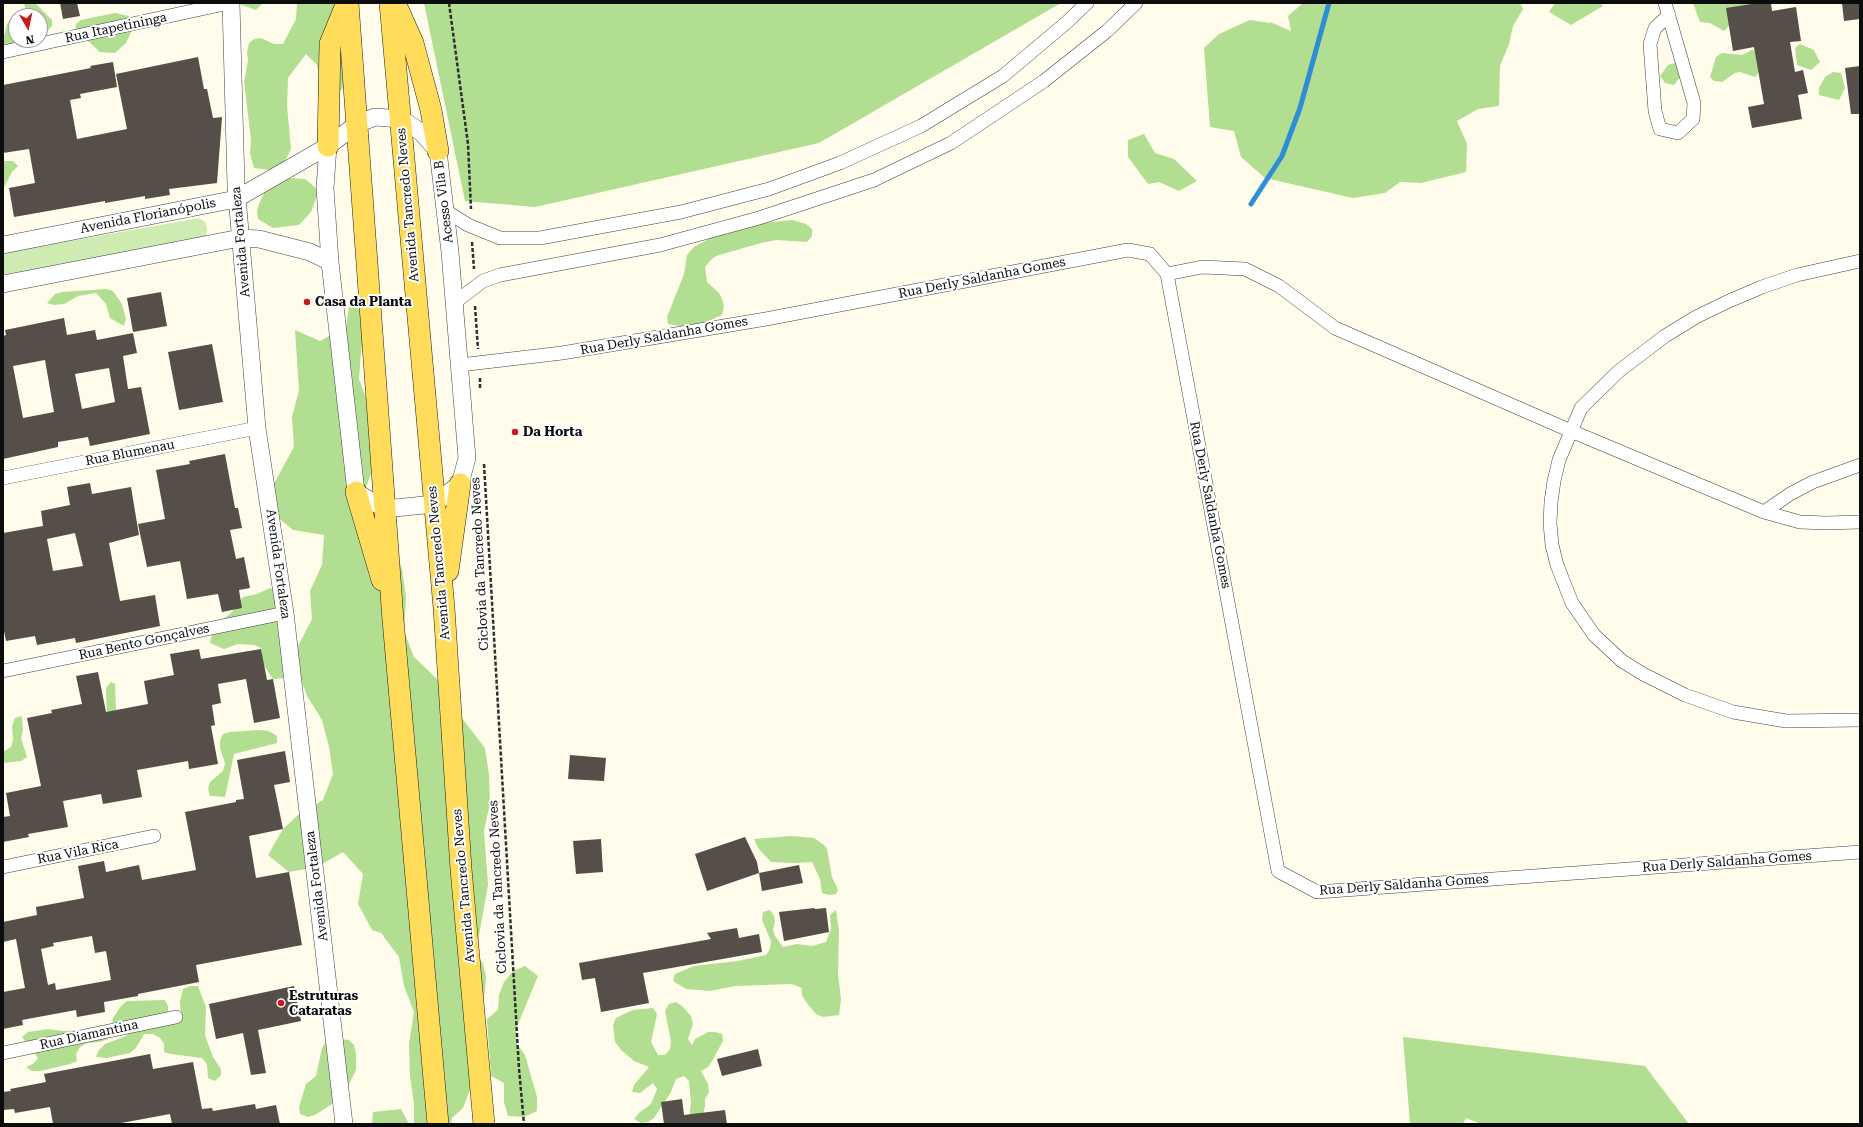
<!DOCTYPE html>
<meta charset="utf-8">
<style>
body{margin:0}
#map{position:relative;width:1863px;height:1127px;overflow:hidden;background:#fffceb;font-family:"Roboto Serif",serif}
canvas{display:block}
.frame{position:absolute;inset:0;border:4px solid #0c0c0c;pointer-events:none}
.north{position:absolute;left:8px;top:8px;width:40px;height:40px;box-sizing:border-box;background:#fff;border:1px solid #9e9e9e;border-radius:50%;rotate:171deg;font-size:11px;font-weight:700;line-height:16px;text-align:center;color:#0c0c0c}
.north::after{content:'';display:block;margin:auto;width:14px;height:18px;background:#c61a1c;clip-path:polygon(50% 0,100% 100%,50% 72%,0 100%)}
</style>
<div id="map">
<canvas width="1863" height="1127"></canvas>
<div class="frame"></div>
<div class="north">N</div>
</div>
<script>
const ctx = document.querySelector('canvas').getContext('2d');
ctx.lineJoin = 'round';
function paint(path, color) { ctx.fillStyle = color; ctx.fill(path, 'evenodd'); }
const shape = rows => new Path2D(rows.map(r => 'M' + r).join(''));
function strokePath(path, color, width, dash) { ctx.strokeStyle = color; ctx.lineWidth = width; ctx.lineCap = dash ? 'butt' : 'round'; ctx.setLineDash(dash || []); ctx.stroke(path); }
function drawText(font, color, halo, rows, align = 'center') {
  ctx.font = font + ' "Roboto Serif",serif'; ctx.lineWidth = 4; ctx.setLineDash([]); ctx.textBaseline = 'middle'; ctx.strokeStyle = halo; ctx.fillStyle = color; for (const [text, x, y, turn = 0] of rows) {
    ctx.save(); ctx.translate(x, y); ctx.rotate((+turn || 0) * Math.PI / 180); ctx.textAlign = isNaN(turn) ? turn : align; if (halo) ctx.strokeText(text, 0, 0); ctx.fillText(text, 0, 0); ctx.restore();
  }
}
paint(shape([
 [199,218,205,222,207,228,206,236,202,240,3,275,3,253]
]), '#ceecb2');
paint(shape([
 [24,3,35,3,52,20,52,26,40,40,40,16,20,16,26,13],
 [236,3,263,3,256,10],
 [297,3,339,3,344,86,336,97,320,80,317,65,306,54,288,78,287,106,291,149,284,163,270,170,254,168,250,154,251,139,244,82,248,60,247,52,249,43,254,39,261,38,274,44,283,44,296,19],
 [424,3,1061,3,819,143,535,207,465,201],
 [1303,3,1520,3,1523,9,1513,26,1509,44,1500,66,1499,106,1478,109,1457,121,1467,144,1466,172,1421,183,1400,182,1385,193,1353,198,1265,178,1241,157,1234,131,1210,127,1204,48,1219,34,1250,20,1270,23,1270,22,1291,31,1288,16],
 [1555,3,1600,3,1603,6,1571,25,1549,12],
 [1693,3,1751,3,1724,31,1710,23,1700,22],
 [115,13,129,16,133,22,133,28,126,43,115,53,100,52,84,37,75,37,76,24,81,20],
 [13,16,16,16,16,40,39,40,3,50,3,40,7,24],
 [1800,44,1814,50,1820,62,1811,70,1797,65,1795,48],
 [1752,50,1763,51,1768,61,1755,77,1740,72,1735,73,1722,82,1714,81,1710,77,1716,57,1722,53,1742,55],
 [1675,63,1683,73,1674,85,1665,83,1660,76,1668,65],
 [1833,72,1841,73,1845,88,1839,100,1819,95,1819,88,1825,77],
 [1144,134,1155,153,1174,159,1197,181,1179,191,1159,182,1148,184,1128,157,1128,140],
 [3,161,13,161,18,166,12,172,3,189],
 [289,178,305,179,316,188,317,196,311,212,299,225,273,228,258,219,257,211,259,204,265,191],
 [792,220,806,224,812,229,812,236,807,242,776,240,761,243,716,256,710,261,705,267,707,282,719,293,722,299,724,306,722,315,699,325,684,327,668,324,667,317,684,274,687,255,694,247,714,236,754,224],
 [106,289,113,291,122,304,126,319,124,326,110,318,106,304,96,293,78,296,64,304,54,305,47,303,55,294,62,292],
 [350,300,370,322,361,350,359,379,369,407,375,463,365,490,374,519,393,541,402,569,406,597,404,631,414,657,436,678,451,704,485,748,489,775,490,803,484,831,488,885,476,952,483,964,486,977,485,991,482,1004,473,1082,463,1108,452,1118,451,1124,414,1124,414,1104,410,1076,409,1044,414,1012,404,986,399,957,381,933,372,930,358,904,363,874,343,852,317,867,289,872,268,855,283,829,299,814,323,800,333,774,329,747,322,720,307,696,297,668,287,678,273,679,263,664,261,648,254,645,238,644,224,649,210,643,213,629,235,609,243,597,257,594,270,588,281,594,296,650,312,619,310,591,322,565,324,535,293,530,275,515,272,487,294,447,292,417,299,390,295,330,320,341,346,327],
 [111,682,115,684,116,710,107,718,106,688],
 [22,716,23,730,21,738,27,757,21,761,3,763,3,752,11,747,13,740,12,726,15,718],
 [259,730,269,731,277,736,277,743,234,754,225,797,210,796,208,789,210,782,223,771,225,763,220,748,220,741,223,734,230,732],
 [790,836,814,838,824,845,827,849,832,877,838,890,836,894,829,895,822,893,820,879,812,862,796,863,771,862,758,848,754,839],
 [770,910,774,916,775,922,773,930,775,936,783,947,797,944,812,946,826,942,831,929,830,915,836,910,839,931,838,975,841,999,839,1015,823,1017,816,1014,806,1002,802,995,802,988,791,984,735,986,710,991,686,989,673,981,675,974,694,966,738,961,766,955,770,949,771,941,762,920,763,912],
 [525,966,538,976,516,1029,517,1044,525,1055,537,1097,537,1111,524,1117,508,1116,504,1102,504,1083,491,1076,487,1019,498,1010,499,995,504,982,513,971],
 [190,986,198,986,206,1007,205,1035,213,1057,221,1069,221,1075,215,1081,208,1078,207,1064,202,1058,171,1054,164,1052,164,1044,160,1038,153,1034,144,1034,136,1048,130,1053,106,1058,96,1057,99,1050,105,1044,126,1036,132,1029,118,1034,101,1042,87,1043,80,1047,76,1054,77,1061,70,1064,40,1071,32,1071,26,1067,33,1064,38,1058,22,1037,28,1032,48,1029,63,1031,84,1030,112,1025,113,1018,121,1006,127,1001,165,1000,168,1006,168,1014,181,1016,180,1001,183,989],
 [676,1002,682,1006,691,1016,693,1024,688,1039,692,1045,695,1039,708,1032,715,1032,722,1034,723,1041,712,1061,708,1067,701,1071,708,1084,709,1092,705,1099,705,1107,703,1114,689,1117,691,1103,689,1081,684,1076,676,1079,671,1092,654,1118,648,1122,641,1123,634,1119,639,1113,651,1104,657,1089,653,1083,640,1093,632,1092,634,1085,649,1067,634,1061,621,1050,615,1042,613,1025,616,1018,626,1013,633,1010,653,1008,657,1014,651,1042,658,1055,665,1055,670,1049,671,1042,665,1011,669,1004],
 [1403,1037,1645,1066,1689,1124,1481,1124,1466,1118,1463,1124,1410,1124],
 [340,1039,349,1040,354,1045,356,1053,356,1070,346,1090,335,1102,315,1115,308,1117,300,1114,299,1107,306,1084,316,1076,322,1048,327,1040],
 [401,1109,409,1124,372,1124,373,1112]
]), '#b1de90');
strokePath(shape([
 [1251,204,1282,156,1300,108,1329,3]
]), '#2d8dd7', 5);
paint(shape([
 [60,3,77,3,80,16,63,19],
 [1758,3,1771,3,1772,11,1796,7,1801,41,1790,42,1795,72,1803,70,1808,93,1798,95,1802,119,1752,128,1748,107,1764,104,1754,47,1733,51,1726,8],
 [1842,3,1860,3,1860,19,1844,21],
 [198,57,204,89,207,89,213,118,222,117,217,183,169,189,170,195,145,199,145,196,105,203,105,201,14,217,9,188,35,183,29,149,3,153,3,85,91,68,90,66,113,62,117,87,80,94,81,98,70,100,77,139,127,129,116,74],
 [1860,66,1860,114,1851,114,1845,68],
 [161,292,167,326,133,332,127,298],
 [64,318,67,335,95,330,97,340,133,333,137,353,123,356,128,389,141,387,150,434,90,446,88,437,58,442,58,447,3,459,3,336,6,335,5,330],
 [45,360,54,412,23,418,13,366],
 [109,368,115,402,82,409,75,374],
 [212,344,223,402,179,410,168,352],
 [225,454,235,508,238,508,242,528,230,530,236,559,244,557,250,588,239,590,242,608,222,612,218,594,187,599,180,561,147,567,138,524,165,519,156,470,190,464,189,461],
 [90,483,92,494,131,487,139,535,109,543,120,601,155,595,160,626,76,643,75,638,37,645,35,636,6,641,3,626,3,533,43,526,41,511,70,505,67,487],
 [75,533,83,566,53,571,47,539],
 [199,649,201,659,261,649,267,680,273,679,280,718,254,723,246,679,218,684,221,703,212,705,215,725,211,726,218,764,189,769,188,761,137,770,142,797,103,804,101,794,63,801,68,827,28,834,29,837,3,842,3,817,10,816,6,793,41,786,27,718,52,713,51,710,82,704,76,676,98,672,106,712,148,704,144,681,174,675,170,654],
 [285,751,290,782,274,785,283,829,249,836,256,878,289,872,302,945,196,965,199,982,138,994,138,996,104,1002,105,1012,77,1017,76,1010,22,1020,23,1025,3,1029,3,992,25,988,16,939,3,942,3,922,37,915,36,907,84,898,78,866,104,861,106,872,139,865,142,880,196,870,185,812,236,802,236,800,244,799,237,760],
 [92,936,95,953,106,951,111,980,56,990,55,983,48,985,41,949,54,946,53,943],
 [570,755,606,758,604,781,568,779],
 [745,837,757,862,759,873,707,891,695,854],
 [601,839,603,872,576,874,573,841],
 [799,865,803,883,762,891,759,873],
 [814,908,815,909,826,908,829,932,784,941,779,912],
 [737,928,739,938,759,934,762,952,643,973,649,1003,601,1012,595,978,582,980,579,963,711,939,707,933],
 [294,986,301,1021,258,1030,266,1073,251,1075,243,1033,216,1039,209,1004],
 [758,1049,762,1066,722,1076,717,1059],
 [150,1054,153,1069,193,1062,202,1109,212,1108,213,1111,255,1104,256,1109,276,1105,280,1124,172,1124,170,1114,116,1124,53,1124,50,1107,15,1113,14,1109,3,1110,3,1092,11,1091,10,1089,46,1082,44,1074],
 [682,1099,684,1115,725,1110,727,1124,664,1124,661,1102]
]), '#564e48');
const minor = shape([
 [1665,3,1694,103,1693,119,1678,133,1660,129,1655,111,1650,44,1655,28,1669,15],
 [3,52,229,3],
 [446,211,468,225,500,238,540,238,681,212,769,189,840,163,921,126,1003,76,1066,23,1087,3],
 [1860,261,1797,275,1762,287,1729,301,1696,317,1665,336,1619,371,1581,408,1559,460,1554,481,1551,502,1550,523,1552,545,1557,565,1572,603,1594,635,1622,661,1643,674,1685,695,1733,712,1786,721,1860,720],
 [1167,274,1202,267,1245,269,1279,286,1335,328,1571,431,1764,512,1800,522,1826,523,1860,522],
 [454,303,483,281,500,275,660,245,759,218,874,180,951,143,1044,81,1107,31,1136,3],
 [460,365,562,353,766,319,1128,250,1150,254,1167,274,1278,871,1317,892,1860,852],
 [3,478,257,428],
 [1764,512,1790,494,1813,482,1860,465],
 [3,671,285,613],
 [3,867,154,836],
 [3,1053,176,1017]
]);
const tertiary = shape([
 [231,3,236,185,257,428,285,613,344,1124],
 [3,245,236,199,328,146,357,124,375,117,401,119,421,132,438,151,450,252,467,458,460,484,434,504,385,509,356,492,330,262,325,188,328,146],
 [3,284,240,238,259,239,310,252,330,262]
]);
const primary = shape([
 [348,3,393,620,438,1124],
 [390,3,444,608,461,869,484,1124],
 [396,5,413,43,431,110,438,151],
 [328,146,330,44,346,5],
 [356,492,382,580],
 [448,571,460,484]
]);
strokePath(minor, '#3f3f3f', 14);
strokePath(tertiary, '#3f3f3f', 18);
strokePath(primary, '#1d1d1d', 22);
strokePath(shape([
 [449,3,468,144,471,209],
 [472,242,474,269],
 [475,306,478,349],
 [480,378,480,389],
 [484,464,519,1069,524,1124]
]), '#2e2e2e', 2.5, [4, 2]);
strokePath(minor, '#fff', 13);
strokePath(tertiary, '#fff', 17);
strokePath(primary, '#ffdd5b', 21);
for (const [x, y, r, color] of [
 [307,302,4,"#c61a1c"],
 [515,432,4,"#c61a1c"],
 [281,1003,4,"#c61a1c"]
]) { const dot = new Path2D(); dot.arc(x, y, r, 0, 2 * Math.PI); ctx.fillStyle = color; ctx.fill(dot); strokePath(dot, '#fff', 1.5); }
drawText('13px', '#0c0c0c', '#fff', [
 ["Rua Itapetininga",116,28,-12],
 ["Acesso Vila B",444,202,-97],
 ["Avenida Tancredo Neves",408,205,-95],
 ["Avenida Florianópolis",148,216,-11],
 ["Avenida Fortaleza",241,242,-95],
 ["Rua Derly Saldanha Gomes",982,278,-11],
 ["Rua Derly Saldanha Gomes",664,336,-10],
 ["Rua Blumenau",130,453,-11],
 ["Rua Derly Saldanha Gomes",1210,505,79],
 ["Avenida Tancredo Neves",439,563,-95],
 ["Avenida Fortaleza",278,564,82],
 ["Ciclovia da Tancredo Neves",480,564,-93],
 ["Rua Bento Gonçalves",144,642,-12],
 ["Rua Vila Rica",78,852,-11],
 ["Rua Derly Saldanha Gomes",1727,862,-4],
 ["Rua Derly Saldanha Gomes",1404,885,-4],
 ["Avenida Fortaleza",317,886,-97],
 ["Avenida Tancredo Neves",464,886,-95],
 ["Ciclovia da Tancredo Neves",498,887,-93],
 ["Rua Diamantina",89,1035,-12]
]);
drawText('bold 13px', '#0c0c0c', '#fff', [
 ["Casa da Planta",315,302],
 ["Da Horta",523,432],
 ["Estruturas",289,996],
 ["Cataratas",289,1011]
], 'left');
</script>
